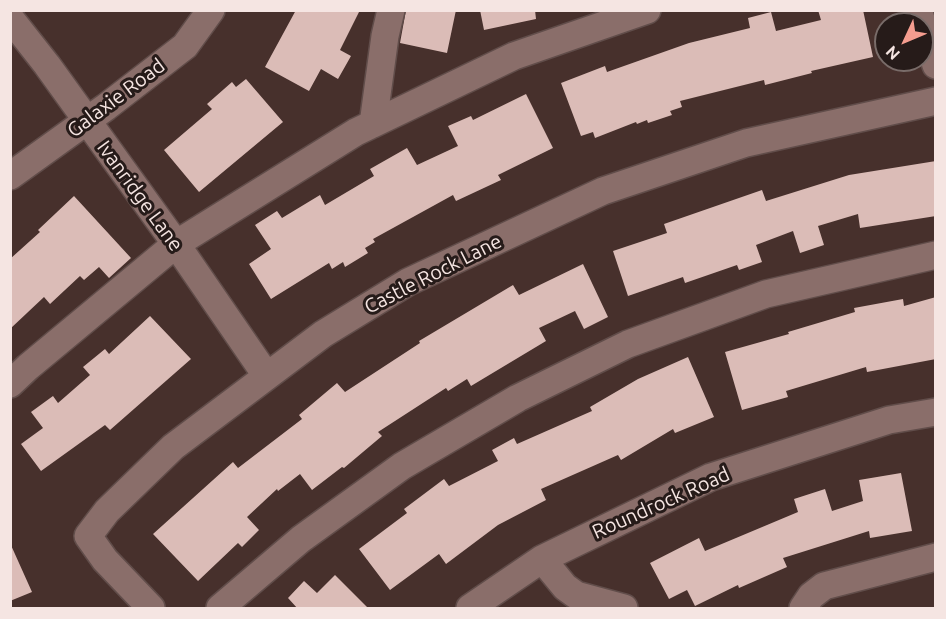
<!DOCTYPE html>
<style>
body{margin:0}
#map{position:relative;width:946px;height:619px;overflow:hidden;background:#47302c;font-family:Ubuntu,sans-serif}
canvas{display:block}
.frame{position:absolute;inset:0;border:12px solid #f5e5e2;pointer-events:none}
.north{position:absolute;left:874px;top:12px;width:60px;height:60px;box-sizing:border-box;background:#261b19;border:2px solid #796c69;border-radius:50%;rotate:226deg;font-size:16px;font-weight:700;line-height:24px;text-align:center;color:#f5e5e2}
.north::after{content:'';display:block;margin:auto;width:21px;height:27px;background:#f59d8f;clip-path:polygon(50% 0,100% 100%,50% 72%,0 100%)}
</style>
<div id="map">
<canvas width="946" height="619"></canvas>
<div class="frame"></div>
<div class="north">N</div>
</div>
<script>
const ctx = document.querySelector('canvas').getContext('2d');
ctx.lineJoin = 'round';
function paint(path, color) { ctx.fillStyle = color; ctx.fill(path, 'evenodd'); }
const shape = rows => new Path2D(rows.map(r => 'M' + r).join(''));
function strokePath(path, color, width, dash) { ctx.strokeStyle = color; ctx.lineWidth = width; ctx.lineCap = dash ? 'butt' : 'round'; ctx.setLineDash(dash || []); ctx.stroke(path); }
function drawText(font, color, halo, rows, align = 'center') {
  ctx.font = font + ' Ubuntu,sans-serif'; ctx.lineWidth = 6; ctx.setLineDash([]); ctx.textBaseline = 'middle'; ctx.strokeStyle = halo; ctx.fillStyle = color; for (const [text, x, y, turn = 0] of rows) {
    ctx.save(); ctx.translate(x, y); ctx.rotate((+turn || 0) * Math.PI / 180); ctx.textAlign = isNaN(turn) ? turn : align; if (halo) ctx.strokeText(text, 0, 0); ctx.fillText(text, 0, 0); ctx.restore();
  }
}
paint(shape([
 [296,10,360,10,340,50,351,56,338,79,321,69,309,91,265,67],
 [406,10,456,10,447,53,400,43],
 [480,10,535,10,536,19,484,30],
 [818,10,863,10,873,57,811,71,812,73,765,85,764,80,680,101,682,107,670,111,672,115,648,123,647,120,637,124,636,122,595,138,593,132,581,136,561,83,605,66,607,72,689,43,750,28,748,18,771,12,776,31,821,20],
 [246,79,283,122,199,192,164,150,212,109,207,104,232,82,236,87],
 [526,94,553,148,498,175,501,180,456,201,453,195,373,239,375,242,365,248,368,253,345,267,343,262,332,269,329,263,271,299,249,264,271,249,255,225,277,211,282,218,320,195,325,205,374,176,370,169,407,148,417,165,458,146,448,126,471,116,473,120],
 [936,161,936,216,860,228,858,214,818,226,824,245,800,253,793,231,756,245,762,262,739,270,737,265,685,283,683,277,628,296,613,251,667,233,664,224,762,190,766,201,849,175],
 [74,196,131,258,109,278,99,267,84,280,80,276,50,304,44,297,10,329,10,259,40,232,38,230],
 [583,264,608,317,584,329,575,311,539,328,546,341,471,386,467,379,448,391,446,388,378,432,382,436,344,468,342,467,312,490,300,474,278,491,277,489,247,517,259,530,242,547,238,543,198,581,153,534,233,462,238,468,302,419,299,415,337,383,345,392,420,343,419,341,513,285,519,295],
 [936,297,936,359,867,372,866,367,786,391,788,397,742,410,725,352,789,334,788,332,855,312,854,308,903,299,904,306],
 [150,316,191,359,110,430,105,425,41,471,21,444,43,428,31,412,53,396,58,403,90,375,83,367,105,349,109,354],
 [688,357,714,417,675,433,673,429,621,460,618,455,541,489,546,500,498,525,446,564,439,554,390,590,359,549,407,513,404,509,444,479,449,486,498,461,492,450,514,438,517,444,592,411,590,407,638,379],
 [901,473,912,531,870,538,869,531,783,558,787,567,739,588,738,585,695,606,687,590,669,599,650,563,699,538,705,551,798,512,794,499,825,489,832,511,863,501,859,480],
 [10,543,32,592,10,601],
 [335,575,369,609,298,609,288,598,304,581,317,593]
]), '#dbbcb7');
const minor = shape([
 [918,10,936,65],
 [10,18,47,65,176,244,266,375],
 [373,124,385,36,391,10],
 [10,176,106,107,185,46,211,10],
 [10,384,28,367,176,244,356,132,514,56,647,10],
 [542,559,565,587,576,595,624,608],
 [151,608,105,560,88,536,107,511,173,447,323,334,408,282,603,191,746,143,936,101],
 [220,608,301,539,402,466,518,398,628,344,766,294,936,255],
 [470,608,542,559,711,477,889,420,936,412],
 [803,608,811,596,824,586,936,557]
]);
strokePath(minor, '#614d4a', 30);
strokePath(minor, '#8a6e6a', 27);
drawText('20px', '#f5e5e2', '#261b19', [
 ["Galaxie Road",116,98,-37],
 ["Ivanridge Lane",140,196,54],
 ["Castle Rock Lane",433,274,-27],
 ["Roundrock Road",661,503,-24]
]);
</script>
